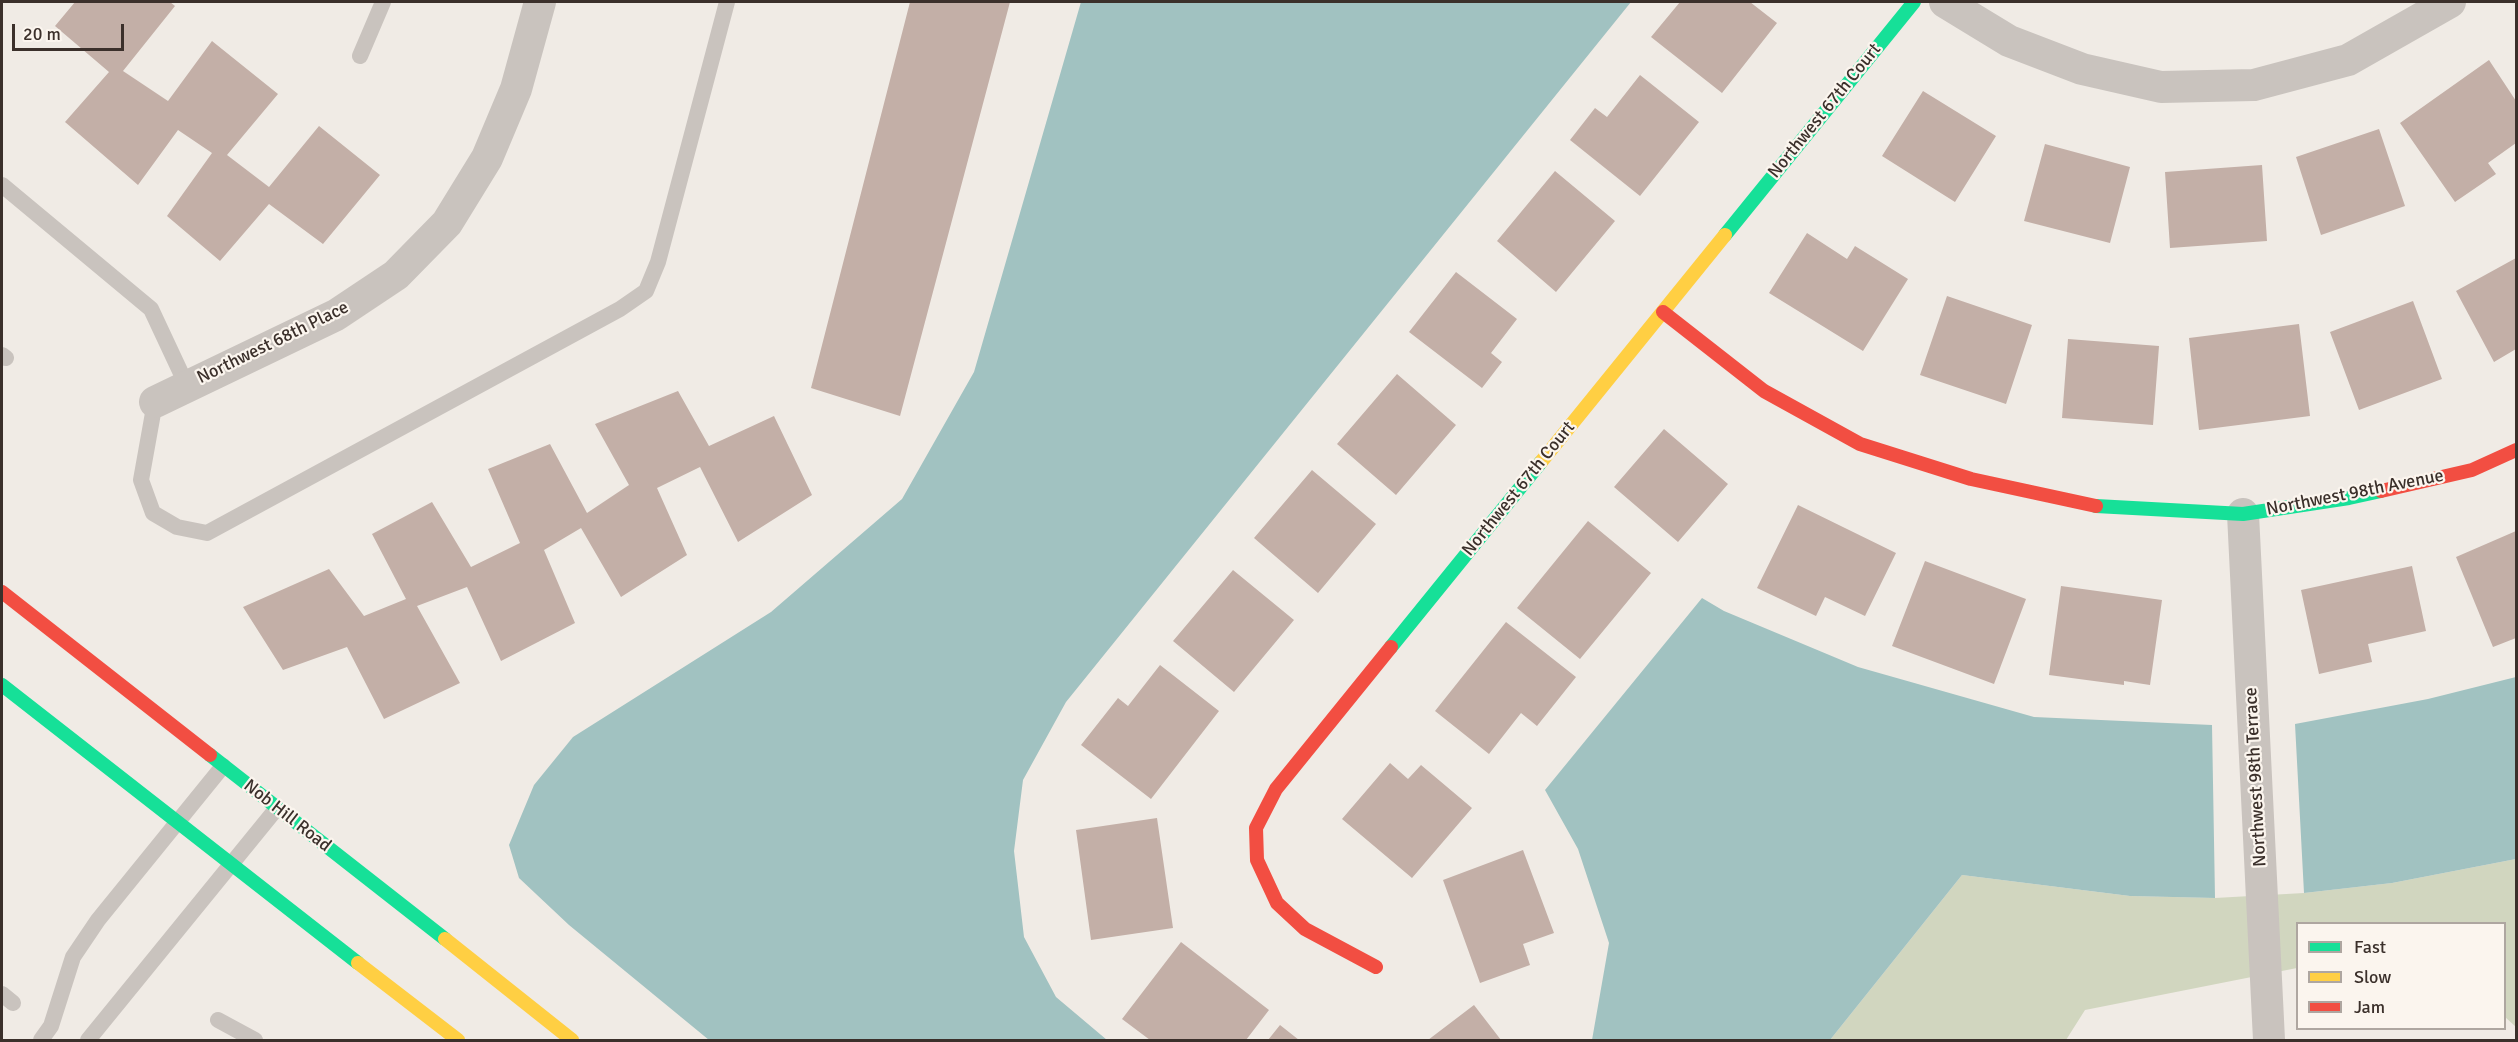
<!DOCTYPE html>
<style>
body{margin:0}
#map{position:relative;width:2518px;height:1042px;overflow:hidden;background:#f0ebe5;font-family:Signika,sans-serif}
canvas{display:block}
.frame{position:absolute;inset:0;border:3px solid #3b302b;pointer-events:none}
.legend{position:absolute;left:2296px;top:922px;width:210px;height:108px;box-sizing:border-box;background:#fbf5ee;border:2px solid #aea6a0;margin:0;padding:8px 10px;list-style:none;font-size:18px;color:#3b302b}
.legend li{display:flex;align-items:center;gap:12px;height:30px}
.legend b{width:30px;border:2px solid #aea6a0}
.scale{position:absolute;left:12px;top:24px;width:112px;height:27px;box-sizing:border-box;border:3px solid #3b302b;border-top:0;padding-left:8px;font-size:18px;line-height:21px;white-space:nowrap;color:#3b302b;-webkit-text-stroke:4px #fbf5ee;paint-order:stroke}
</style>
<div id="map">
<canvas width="2518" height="1042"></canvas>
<div class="frame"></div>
<ul class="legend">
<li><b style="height:8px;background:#16e098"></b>Fast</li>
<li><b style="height:8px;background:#ffcf43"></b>Slow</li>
<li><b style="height:8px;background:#f24e42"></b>Jam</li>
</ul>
<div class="scale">20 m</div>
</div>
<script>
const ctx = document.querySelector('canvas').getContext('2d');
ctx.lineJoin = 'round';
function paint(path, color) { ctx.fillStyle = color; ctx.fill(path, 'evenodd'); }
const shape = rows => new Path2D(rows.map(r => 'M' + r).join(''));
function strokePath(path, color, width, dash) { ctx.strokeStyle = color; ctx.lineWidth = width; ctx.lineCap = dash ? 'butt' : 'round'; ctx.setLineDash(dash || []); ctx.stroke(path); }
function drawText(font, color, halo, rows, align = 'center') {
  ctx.font = font + ' Signika,sans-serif'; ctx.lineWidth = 4.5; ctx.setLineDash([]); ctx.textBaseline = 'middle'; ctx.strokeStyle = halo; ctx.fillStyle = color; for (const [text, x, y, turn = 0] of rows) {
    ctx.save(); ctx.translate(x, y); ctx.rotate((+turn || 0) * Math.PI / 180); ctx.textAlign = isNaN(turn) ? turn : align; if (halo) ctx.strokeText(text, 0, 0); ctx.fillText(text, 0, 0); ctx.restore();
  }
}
paint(shape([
 [2516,859,2516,1027,2505,1017,2504,924,2298,924,2297,968,2085,1010,2066,1040,1830,1040,1962,875,2130,896,2215,898,2304,893,2392,883]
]), '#d1d6bf');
paint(shape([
 [1081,2,1631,2,1066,702,1023,780,1014,851,1024,937,1056,997,1107,1040,709,1040,569,925,519,878,509,845,534,785,573,737,771,612,902,499,974,372],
 [1702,598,1724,611,1858,667,2034,717,2212,725,2215,898,2130,896,1962,875,1830,1040,1592,1040,1609,943,1578,849,1545,790],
 [2516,677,2516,859,2392,883,2304,893,2295,724,2428,699]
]), '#a1c2c1');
paint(shape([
 [75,2,170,2,175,6,123,71,168,101,212,41,278,94,227,155,269,187,319,126,380,175,323,244,269,204,220,261,167,216,212,153,178,130,138,185,65,122,109,72,55,26],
 [910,2,1010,2,900,416,811,388],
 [1680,2,1750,2,1777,23,1722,93,1651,37],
 [2489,60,2516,101,2516,143,2488,163,2496,174,2455,202,2400,123],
 [1640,75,1699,122,1640,196,1570,140,1595,108,1607,117],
 [1923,91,1996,136,1955,202,1882,156],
 [2379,129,2405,206,2321,235,2296,157],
 [2045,144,2130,167,2110,243,2024,221],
 [2262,165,2267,241,2170,248,2165,172],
 [1555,171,1615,221,1556,292,1497,241],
 [1807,233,1847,259,1855,246,1908,279,1863,351,1769,293],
 [2516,258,2516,349,2494,362,2456,291],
 [1456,272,1517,319,1491,353,1502,362,1482,388,1409,332],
 [1947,296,2032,325,2006,404,1920,375],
 [2413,301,2442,379,2359,410,2330,332],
 [2299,324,2310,416,2199,430,2189,338],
 [2068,339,2159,346,2153,425,2062,418],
 [1397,374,1456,425,1396,495,1337,444],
 [678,391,709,446,774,416,812,495,738,542,700,467,657,488,687,555,621,597,581,528,544,550,575,623,501,661,467,587,417,606,460,683,384,719,347,647,283,670,243,607,329,569,364,616,406,599,372,534,432,502,471,567,520,543,488,469,550,444,587,513,629,485,595,424],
 [1664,429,1728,484,1678,542,1614,487],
 [1312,470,1376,524,1318,593,1254,538],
 [1798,505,1896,553,1865,616,1825,597,1816,616,1757,588],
 [1588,521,1651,573,1580,659,1517,608],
 [2516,531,2516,638,2493,647,2456,557],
 [1925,561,2026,599,1994,684,1892,646],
 [2412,566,2426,631,2368,644,2372,662,2319,674,2301,590],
 [1233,570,1294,620,1234,692,1173,641],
 [2061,586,2162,600,2150,685,2124,681,2124,685,2049,675],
 [1506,622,1576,677,1537,726,1521,713,1489,754,1435,711],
 [1160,665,1219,711,1151,799,1081,745,1118,698,1128,706],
 [1390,763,1408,779,1421,765,1472,808,1412,878,1342,819],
 [1157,818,1173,928,1091,940,1076,830],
 [1523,850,1554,933,1523,944,1530,965,1480,983,1443,880],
 [1181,942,1269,1010,1246,1040,1150,1040,1122,1019],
 [1474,1005,1501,1040,1428,1040],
 [1280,1025,1299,1040,1268,1040]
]), '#c3afa7');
strokePath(shape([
 [360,56,383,2],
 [2,185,151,309,187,386],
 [2,355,6,358],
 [155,402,141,480,153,513,177,527,207,533,620,309,646,291,658,262,727,2],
 [2,994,13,1003],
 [218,1020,255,1040],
 [41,1040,51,1026,73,957,98,920,223,766],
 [88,1040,277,808]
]), '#c9c3be', 16);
strokePath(shape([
 [1945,2,2009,41,2082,69,2161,87,2254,85,2348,60,2450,2],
 [155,402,336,315,396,275,447,223,487,158,516,89,540,2],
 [2243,514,2269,1040]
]), '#c9c3be', 32);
strokePath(shape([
 [1725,235,1914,2],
 [2096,506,2243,514,2349,498,2381,491],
 [1391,647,1541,462],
 [2,685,358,963],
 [210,755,445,939]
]), '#16e098', 14);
strokePath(shape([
 [1541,462,1725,235],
 [445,939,572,1040],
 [358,963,458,1040]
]), '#ffcf43', 14);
strokePath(shape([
 [1663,312,1764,391,1860,444,1971,479,2096,506],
 [2381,491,2472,470,2516,450],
 [2,592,210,755],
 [1376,967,1305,929,1277,903,1257,860,1256,828,1276,789,1391,647]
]), '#f24e42', 14);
drawText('18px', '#3b302b', '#fbf5ee', [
 ["Northwest 67th Court",1825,111,-51],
 ["Northwest 68th Place",273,343,-26],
 ["Northwest 67th Court",1519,489,-51],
 ["Northwest 98th Avenue",2355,493,-11],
 ["Northwest 98th Terrace",2256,777,-93],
 ["Nob Hill Road",287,816,38]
]);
</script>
